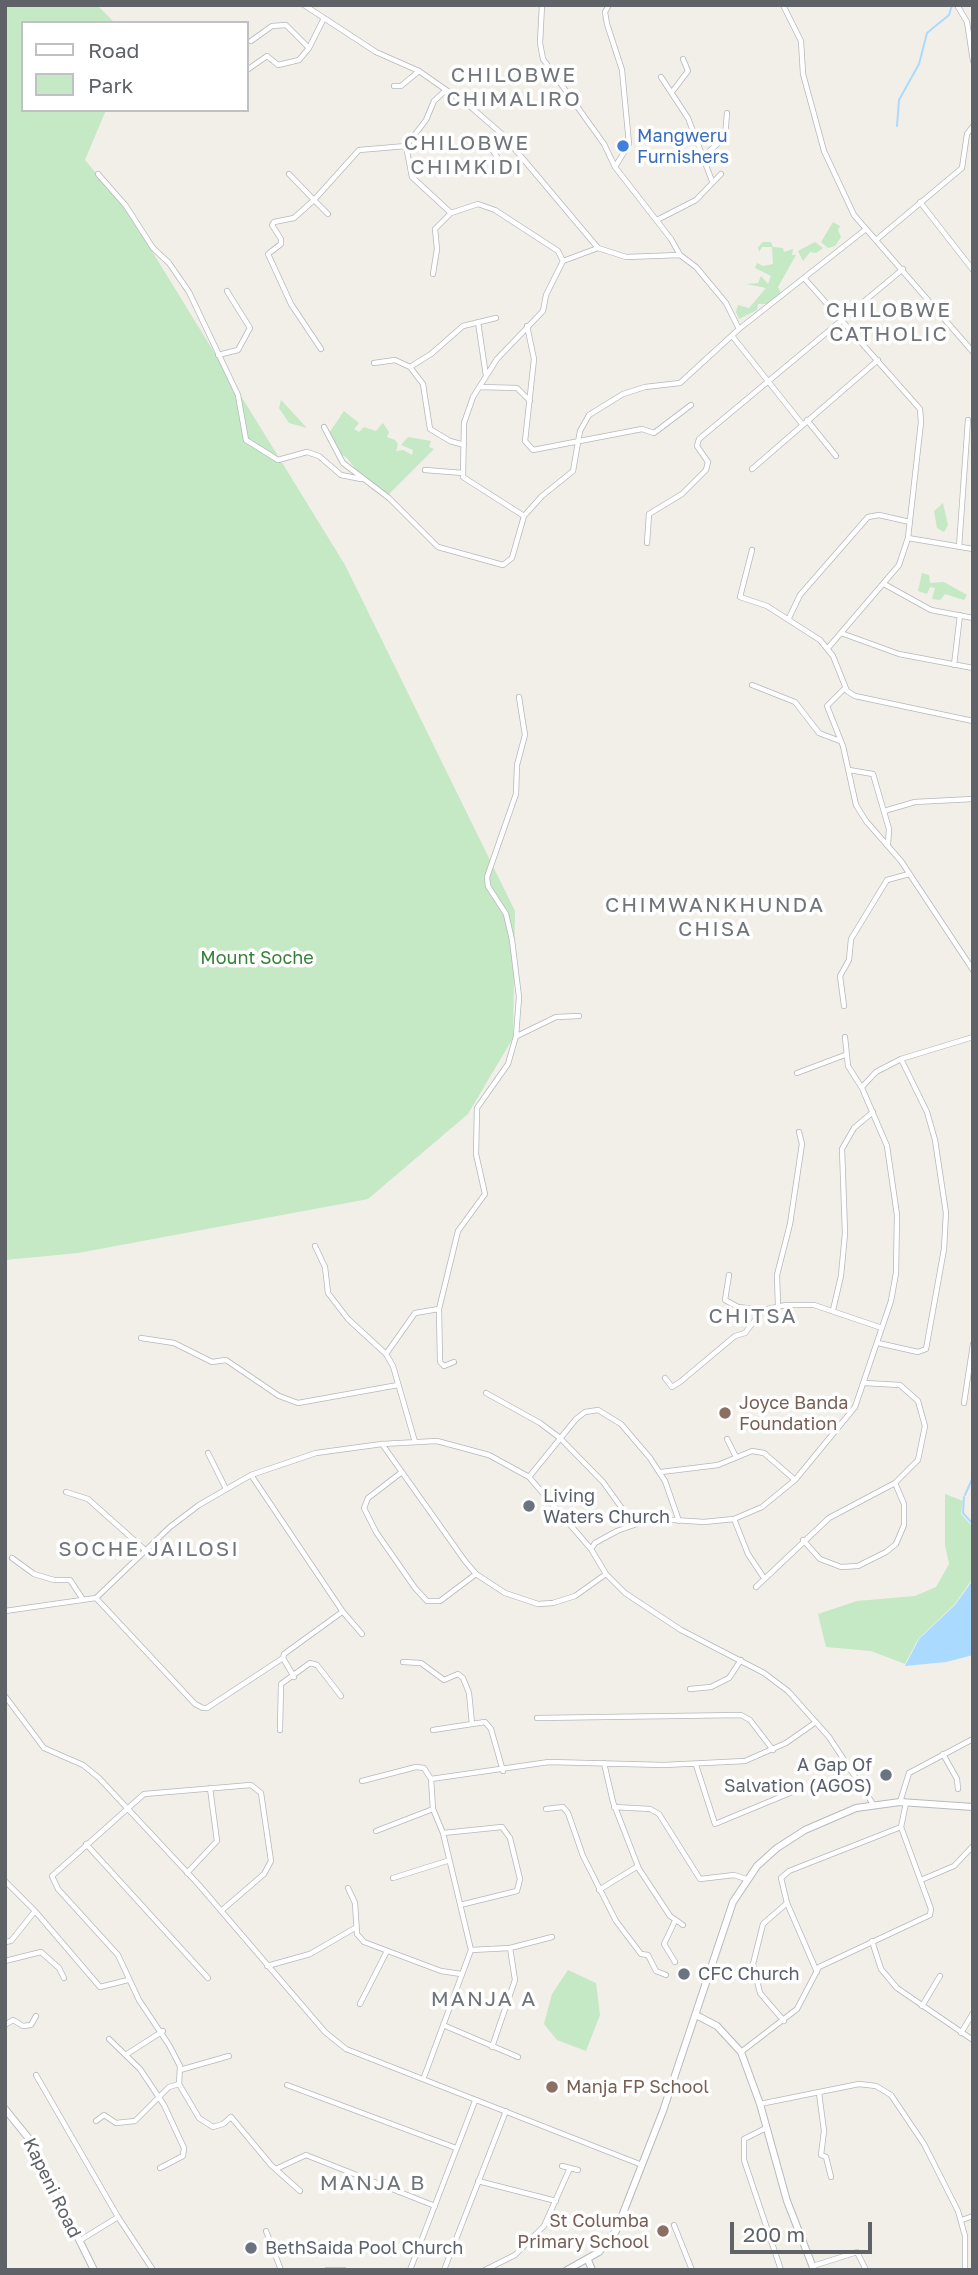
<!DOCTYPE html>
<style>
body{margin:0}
#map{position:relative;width:978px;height:2275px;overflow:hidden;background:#f1efe8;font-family:"Golos Text",sans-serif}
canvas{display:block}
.frame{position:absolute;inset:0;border:7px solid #5f6368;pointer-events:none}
.legend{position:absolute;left:21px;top:21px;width:228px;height:91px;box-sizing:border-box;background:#fff;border:2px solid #bfc1c3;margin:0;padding:9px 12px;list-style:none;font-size:21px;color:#5f6368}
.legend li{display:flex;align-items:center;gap:14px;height:35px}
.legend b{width:35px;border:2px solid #bfc1c3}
.scale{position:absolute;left:730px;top:2222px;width:142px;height:32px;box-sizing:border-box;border:4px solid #5f6368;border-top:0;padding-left:9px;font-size:21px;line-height:24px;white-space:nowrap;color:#5f6368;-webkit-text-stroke:5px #fff;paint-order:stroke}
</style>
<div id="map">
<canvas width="978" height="2275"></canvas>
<div class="frame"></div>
<ul class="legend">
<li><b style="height:9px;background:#fff"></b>Road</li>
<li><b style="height:19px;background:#c5e8c5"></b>Park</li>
</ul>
<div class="scale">200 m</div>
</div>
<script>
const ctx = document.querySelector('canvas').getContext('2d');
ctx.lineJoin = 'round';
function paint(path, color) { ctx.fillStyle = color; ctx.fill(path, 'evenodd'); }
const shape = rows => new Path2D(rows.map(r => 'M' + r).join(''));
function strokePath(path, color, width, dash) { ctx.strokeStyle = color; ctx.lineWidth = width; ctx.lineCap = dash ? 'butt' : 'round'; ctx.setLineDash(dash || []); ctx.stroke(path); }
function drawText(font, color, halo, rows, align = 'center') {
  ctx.font = font + ' "Golos Text",sans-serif'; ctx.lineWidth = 7; ctx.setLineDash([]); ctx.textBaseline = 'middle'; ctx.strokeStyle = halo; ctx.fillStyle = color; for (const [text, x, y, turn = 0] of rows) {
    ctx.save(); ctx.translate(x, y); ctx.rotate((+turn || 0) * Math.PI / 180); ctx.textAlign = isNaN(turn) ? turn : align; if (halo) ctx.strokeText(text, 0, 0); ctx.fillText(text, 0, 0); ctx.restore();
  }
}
paint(shape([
 [5,5,97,5,115,23,23,23,23,110,106,110,85,160,126,209,345,565,515,911,513,1038,468,1114,368,1199,78,1253,5,1260],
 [833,222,840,226,838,230,841,237,835,246,828,248,821,242],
 [771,242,773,247,783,248,784,252,793,249,792,255,796,255,778,287,781,293,771,304,758,304,757,310,739,319,736,312,738,305,749,308,766,288,746,284,758,283,761,276,768,284,771,276,755,268,757,263,763,266,773,264,772,247,762,247,759,252,758,247,763,242],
 [815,242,823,248,816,253,810,252,803,261,798,251],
 [281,400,307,428,289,423,279,408],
 [344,411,359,423,354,429,359,432,364,427,376,431,383,423,389,432,387,437,395,440,398,444,396,451,403,450,412,455,413,450,401,445,408,437,431,441,429,447,434,449,385,498,372,489,346,457,339,454,329,433],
 [943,503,948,525,944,532,937,528,934,511],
 [922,573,929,575,930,583,944,582,967,595,964,600,945,594,940,600,932,599,935,588,930,587,927,594,918,591],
 [945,1494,963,1501,961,1514,973,1527,973,1578,954,1605,918,1639,905,1664,871,1651,826,1647,818,1614,857,1601,915,1596,936,1587,949,1564,945,1545],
 [568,1970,596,1983,600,2015,586,2051,557,2040,544,2024,552,1994]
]), '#c5e8c5');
paint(shape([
 [973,1580,973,1655,946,1662,905,1666,919,1639,955,1605]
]), '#aadaff');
strokePath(shape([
 [897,126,899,100,919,64,927,33,949,15,952,5],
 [965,1495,973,1477],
 [964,1497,963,1513,973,1524]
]), '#aadaff', 2);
const street = shape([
 [304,5,376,52,419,71,472,108,503,135,598,248,626,257,680,255,696,267,726,303,739,329],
 [542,5,540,43,543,59,604,144,615,167,671,239,680,255],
 [609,5,605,12,607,24,622,70,629,144,615,167],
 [783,5,801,41,803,74,824,151,854,215,973,352],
 [957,5,967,22,973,61],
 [251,41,272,26,286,25,309,48],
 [247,70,267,56,278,65,299,60,309,48,323,20],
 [661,77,688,118,712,181],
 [394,86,401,86,419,71],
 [672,92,688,71,683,59],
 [406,146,412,177,451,213,435,229,437,249,433,274],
 [406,146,426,120,434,101,446,90],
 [704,156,725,137,727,113],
 [502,164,491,148,503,135],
 [98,174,126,206,153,248,169,263,189,292,238,395,246,440,278,460,307,452,319,456,341,475,361,479],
 [289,174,314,200,359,150,406,146],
 [920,202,973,270],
 [451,213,478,204,495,210,558,251,563,261],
 [657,220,696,200,721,174],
 [876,240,962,168,967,134,973,126],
 [805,279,920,409,921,422,908,538],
 [478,322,486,376],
 [527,326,534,359,525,441,533,450,642,429,654,433,691,405],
 [733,337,802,424],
 [321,349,291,304,268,254,281,244,281,239,272,225,274,222,294,218,314,200,328,214],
 [218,355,238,350,250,328,227,291],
 [374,363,395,360,410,367,423,384,430,429,450,441,464,445],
 [410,367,431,354,463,326,496,318],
 [480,387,517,388,530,401],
 [807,420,836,456],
 [324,427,343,463,389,498,438,547,503,565,512,558,524,516,542,496,573,471,580,431,589,415,623,394,645,387,680,383,739,329,866,229],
 [752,469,878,360],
 [425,470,463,473],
 [524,516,463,477,464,423,473,397,497,359,543,311,546,295,563,261,598,248],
 [647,543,649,514,682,494,706,470,708,462,697,446,699,439,903,269],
 [959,547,968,420],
 [752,550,740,597,767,606,820,640,833,656,847,691,855,696,973,721],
 [884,584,931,610,973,618],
 [789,618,800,595,868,517,879,515,910,522],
 [841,633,899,654,973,668],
 [828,648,899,565,908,538,973,549],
 [954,665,960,615],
 [752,685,795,702,819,733,840,741],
 [845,688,827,706,843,746,856,805,866,821,901,861,973,970],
 [849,770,873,774,889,829,888,844],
 [884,811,915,802,973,799],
 [844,1006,840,976,849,960,851,939,887,880,909,874],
 [517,1036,556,1017,579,1016],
 [845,1037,848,1066,862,1088,887,1146,897,1215,896,1273,891,1301,855,1407,795,1480,762,1507,734,1519,704,1522,659,1519,645,1521,617,1531,595,1543,591,1549,606,1574,625,1593,681,1630,764,1673,788,1691,829,1737,873,1804],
 [797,1073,845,1055],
 [862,1087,876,1072,901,1059,973,1037],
 [315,1246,325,1267,328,1293,348,1319,386,1354,415,1313,439,1309],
 [729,1275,725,1300,738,1307,763,1310,786,1305,814,1305,882,1328],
 [778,1306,777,1275,790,1224,802,1144,799,1132],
 [833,1310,841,1276,845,1233,842,1149,854,1128,873,1112],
 [141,1338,174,1343,212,1362,226,1360,279,1396,298,1403,398,1385],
 [878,1343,918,1352,926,1349,944,1249,946,1213,935,1140,927,1112,901,1059],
 [386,1354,393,1366,415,1442],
 [454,1362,444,1366,440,1362,439,1309,458,1231,485,1194,476,1154,477,1108,508,1064,516,1036,519,997,512,940,506,914,488,886,487,877,516,794,517,765,525,735,519,697],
 [665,1378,672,1387,680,1382,735,1336,745,1333,762,1311],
 [486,1393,540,1423,560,1438,603,1482,634,1525],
 [964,1403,973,1344],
 [727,1439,736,1457],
 [382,1444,465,1561,476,1574,505,1593,538,1604,553,1603,575,1596,606,1574],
 [208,1453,226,1489],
 [402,1472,368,1498,364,1508,376,1532,415,1588,427,1601,440,1601,476,1574],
 [661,1472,718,1465,752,1451,764,1453,795,1480],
 [251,1475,343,1612,362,1634],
 [529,1477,576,1419,585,1412,598,1410,621,1424,650,1458,665,1481,679,1521],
 [66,1492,88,1499,144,1549],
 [734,1519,748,1554,764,1578],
 [803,1540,820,1559,841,1567,858,1566,886,1552,896,1544,904,1525,904,1504,895,1483],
 [12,1558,34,1574,54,1580,70,1580,82,1598],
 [756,1587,829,1518,895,1483,918,1460,925,1426,918,1401,900,1385,865,1383],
 [96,1598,195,1704,203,1708,207,1708,283,1658],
 [5,1611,96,1598,170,1527,199,1505,251,1475,316,1453,382,1444,437,1441,489,1455,529,1477,591,1549],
 [403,1662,421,1663,444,1680,458,1674,463,1678,469,1693,472,1724],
 [294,1677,283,1658,284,1654,342,1612],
 [690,1689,711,1687,729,1678,741,1660],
 [5,1696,44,1748,83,1765,99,1778,199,1885,325,2032,346,2049,642,2165],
 [537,1718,741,1715,750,1720,773,1750],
 [280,1730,281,1684,310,1663,317,1665,341,1696],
 [433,1730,485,1722,491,1729,503,1771],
 [943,1754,957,1779,958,1789],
 [604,1763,613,1802,639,1869,670,1916,683,1925],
 [696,1765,715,1824,802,1788],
 [431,1779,549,1762,664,1765,745,1761,786,1743,816,1722],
 [362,1781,416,1767,424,1768,431,1779,433,1809,443,1833,471,1950,424,2077],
 [900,1802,909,1773,973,1739],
 [614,1807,650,1809,659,1814,700,1879,734,1875,746,1879],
 [546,1809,563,1807,568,1813,583,1856,616,1921,641,1954,648,1955,656,1971,666,1975],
 [376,1831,433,1809],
 [443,1833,502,1827,510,1838,520,1879,517,1891,460,1905],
 [86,1844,208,1978],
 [187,1873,217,1841,210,1788],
 [393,1878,447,1861],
 [921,1880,954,1866,973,1846],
 [5,1881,35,1911,100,1987,128,1980],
 [348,1888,355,1903,357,1934,364,1942,441,1971,461,1974],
 [599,1890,638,1866],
 [221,1911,264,1874,271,1861,261,1793,251,1785,144,1794,52,1876,58,1889,118,1955,139,2000,169,2045,180,2066,179,2084,199,2118,213,2127,223,2124,231,2117,271,2165,300,2191],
 [872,1941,881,1969,897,1988,973,2040],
 [5,1942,11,1941,35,1911],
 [471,1950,510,1948,552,1937],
 [5,1961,41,1952,59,1968,64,1978],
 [675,1962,664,1944,675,1921],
 [267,1966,310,1954,355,1928],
 [817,1972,787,1903,781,1878,789,1871,901,1827],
 [360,2004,387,1951],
 [922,2006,940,1976],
 [784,2021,760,1993,753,1964,763,1924,787,1903],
 [5,2025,13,2020,23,2026,31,2025,36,2016],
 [443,2025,518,2057],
 [961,2033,973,2013],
 [109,2039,140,2069,164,2105,184,2148,183,2156,160,2168],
 [492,2047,515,1980,510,1948],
 [741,2052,797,2009,819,1967,930,1915,931,1909,901,1827,906,1803],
 [127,2054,163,2031],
 [180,2070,229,2056],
 [36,2075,118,2217,153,2270],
 [287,2085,456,2148],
 [819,2093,824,2131,821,2155,826,2157,831,2177],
 [760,2104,859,2084,876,2086,891,2095,924,2144,958,2211,965,2236,965,2270],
 [96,2121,104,2115,116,2123,135,2121,169,2087,179,2084],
 [766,2128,744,2139,744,2160,781,2270],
 [562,2166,578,2170],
 [276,2169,306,2155,435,2206],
 [478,2181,556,2201],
 [962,2220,973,2216],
 [674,2225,692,2270],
 [266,2231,281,2270],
 [79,2241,118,2217],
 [813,2266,857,2252,866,2270],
 [327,2270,344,2270],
 [410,2270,475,2101],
 [444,2270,506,2111],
 [485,2270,515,2255,544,2226,570,2168]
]);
const secondary = shape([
 [696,2015,717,2026,741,2052,760,2104,787,2201,814,2270],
 [5,2109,30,2140,94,2270],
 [588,2260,592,2270],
 [567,2270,599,2252,616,2231,663,2111,733,1902,757,1866,777,1848,805,1830,856,1808,900,1802,973,1807]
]);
strokePath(street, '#b5b8bc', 6);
strokePath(secondary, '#b6babf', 8);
strokePath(street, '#fff', 4.5);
strokePath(secondary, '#fff', 6);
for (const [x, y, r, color] of [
 [623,146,7,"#3f7fe0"],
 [725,1413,7,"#8d6e63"],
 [529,1506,7,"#6b7280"],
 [886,1775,7,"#6b7280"],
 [684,1974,7,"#6b7280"],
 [552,2087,7,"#8d6e63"],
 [663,2231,7,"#8d6e63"],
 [251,2248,7,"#6b7280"]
]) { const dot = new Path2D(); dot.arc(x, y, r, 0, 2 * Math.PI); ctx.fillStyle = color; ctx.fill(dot); strokePath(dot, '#fff', 2.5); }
drawText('18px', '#366cbe', '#fff', [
 ["Mangweru",637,136],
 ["Furnishers",637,157]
], 'left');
drawText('18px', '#348238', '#fff', [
 ["Mount Soche",257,958]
]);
drawText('18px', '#785e54', '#fff', [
 ["Joyce Banda",739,1403],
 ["Foundation",739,1424],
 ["Manja FP School",566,2087],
 ["St Columba",649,2221,"right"],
 ["Primary School",649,2242,"right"]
], 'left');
drawText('18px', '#5b616d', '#fff', [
 ["Living",543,1496],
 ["Waters Church",543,1517],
 ["A Gap Of",872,1765,"right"],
 ["Salvation (AGOS)",872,1786,"right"],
 ["CFC Church",698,1974],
 ["BethSaida Pool Church",265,2248]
], 'left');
drawText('18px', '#5f6368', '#fff', [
 ["Kapeni Road",52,2188,64]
]);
ctx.letterSpacing = '2px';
drawText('21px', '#70757a', '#fff', [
 ["CHILOBWE",514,75],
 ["CHIMALIRO",514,99],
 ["CHILOBWE",467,143],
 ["CHIMKIDI",467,167],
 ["CHILOBWE",889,310],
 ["CATHOLIC",889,334],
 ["CHIMWANKHUNDA",715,905],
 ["CHISA",715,929],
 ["CHITSA",753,1316],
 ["SOCHE JAILOSI",149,1549],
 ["MANJA A",484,1999],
 ["MANJA B",373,2183]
]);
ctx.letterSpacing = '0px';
</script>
